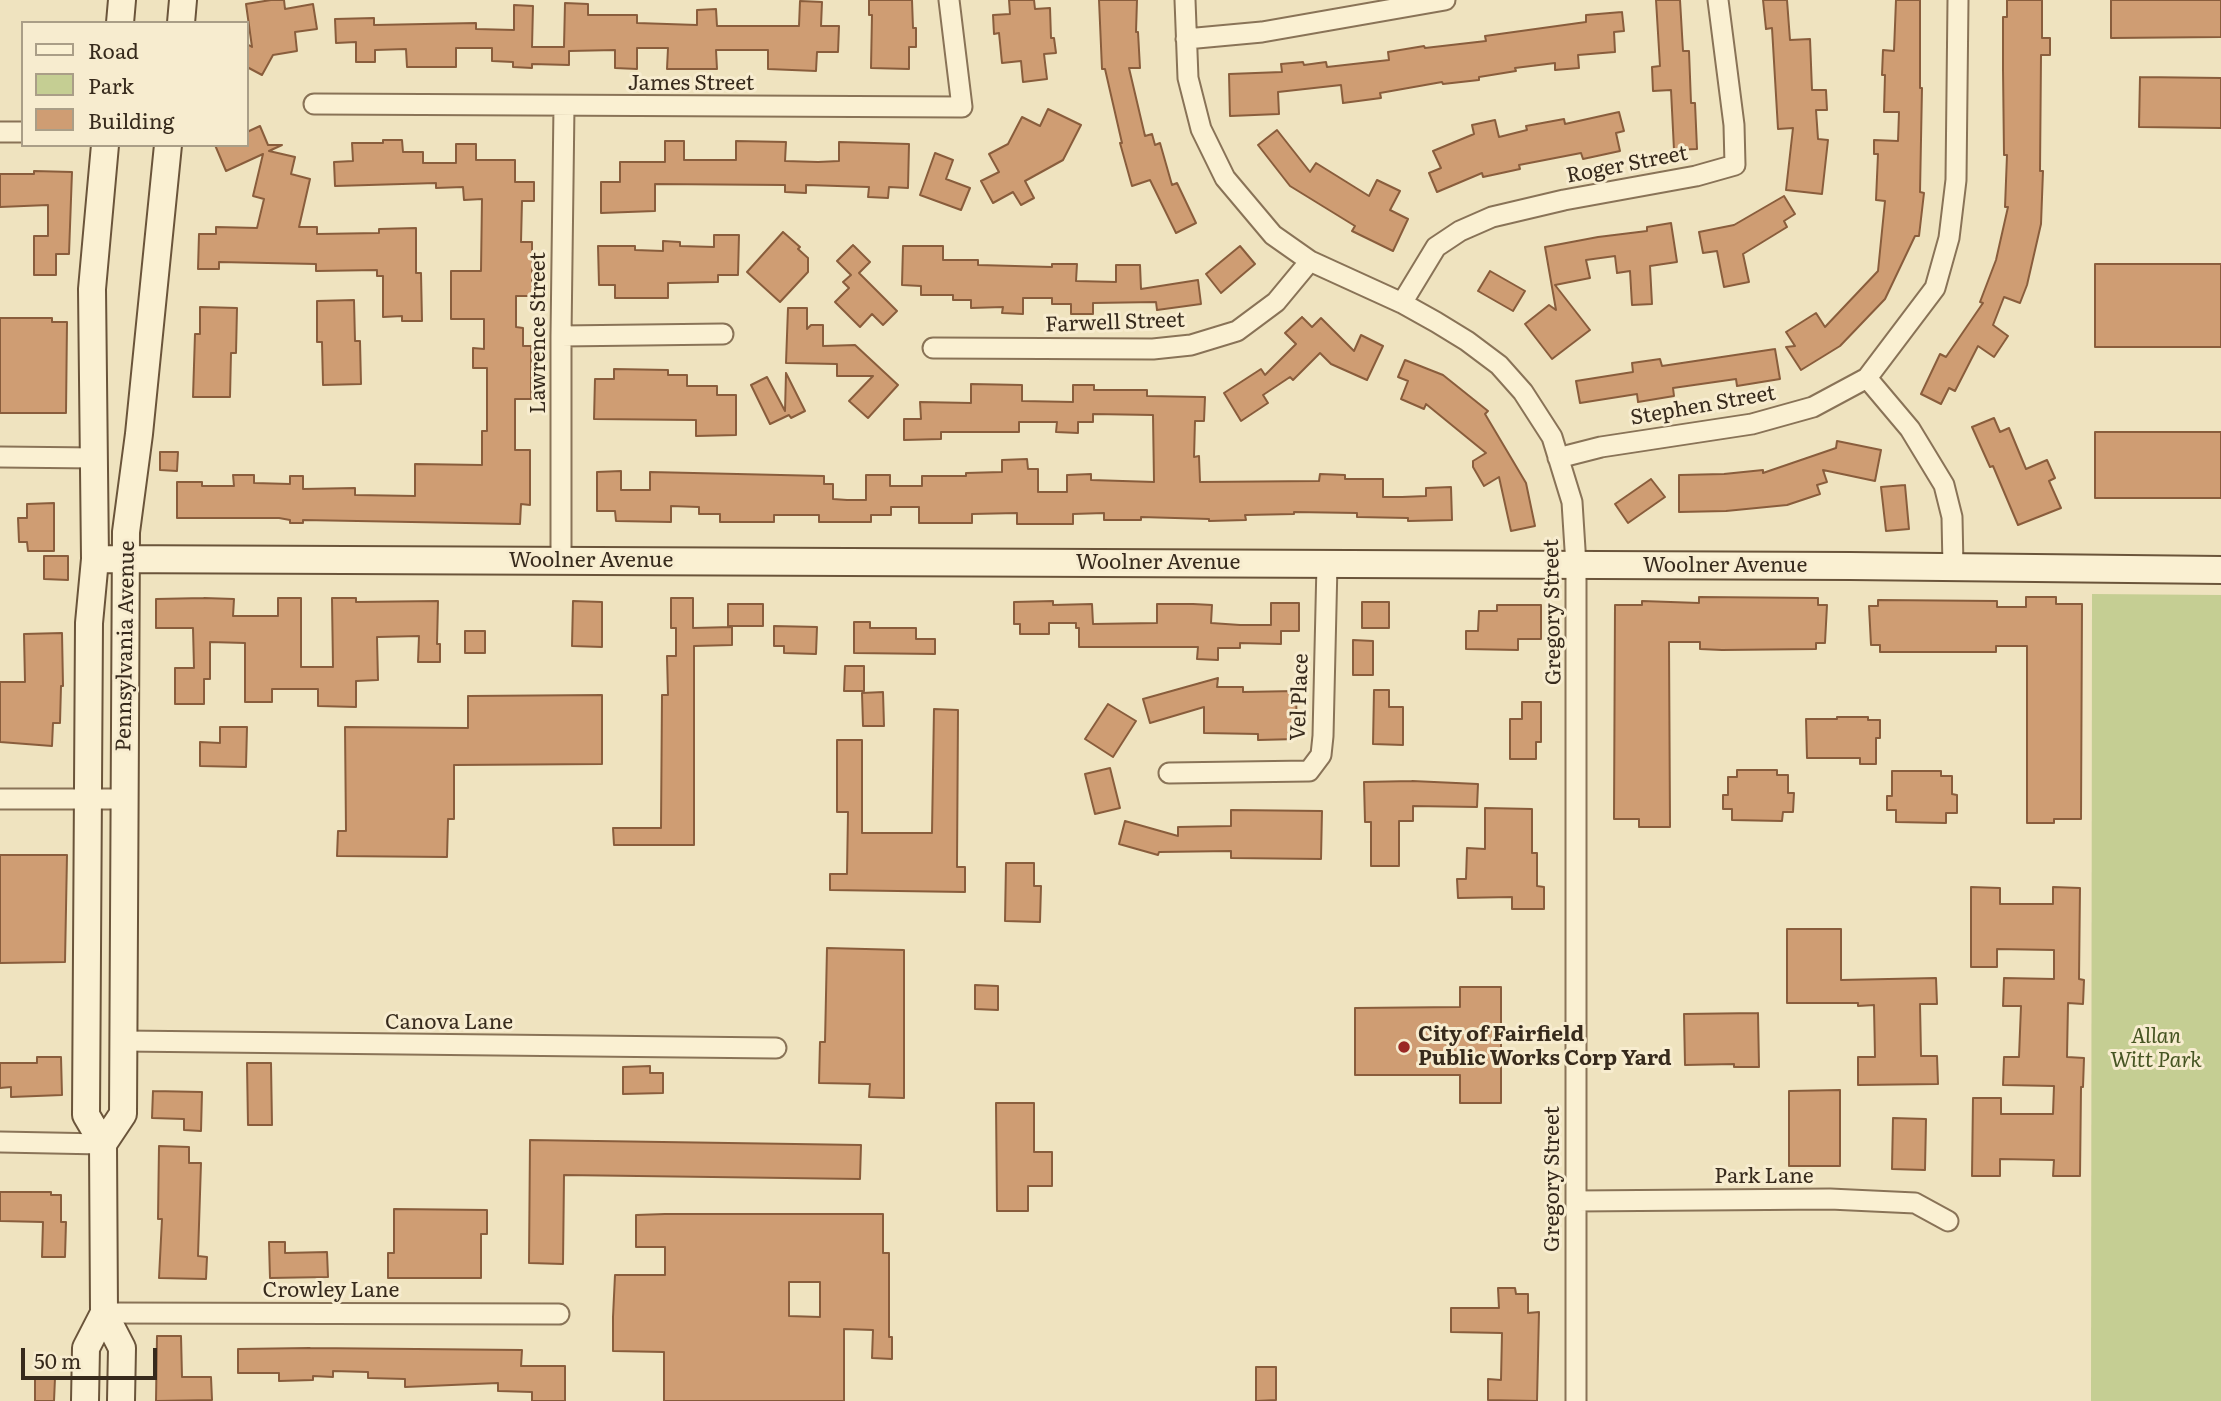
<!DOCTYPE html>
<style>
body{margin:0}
#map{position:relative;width:2221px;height:1401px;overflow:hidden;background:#efe3bf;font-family:Literata,serif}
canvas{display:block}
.legend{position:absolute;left:21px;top:21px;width:228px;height:126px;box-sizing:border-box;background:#f7eccf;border:2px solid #aa9e87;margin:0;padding:9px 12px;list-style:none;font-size:21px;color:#372a1c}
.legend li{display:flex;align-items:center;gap:14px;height:35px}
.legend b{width:35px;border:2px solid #aa9e87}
.scale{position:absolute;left:21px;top:1348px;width:136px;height:32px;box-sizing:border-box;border:4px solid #372a1c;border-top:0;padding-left:9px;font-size:21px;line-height:24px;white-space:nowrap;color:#372a1c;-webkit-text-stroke:5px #f7eccf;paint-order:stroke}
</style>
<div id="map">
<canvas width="2221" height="1401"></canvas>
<ul class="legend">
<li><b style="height:9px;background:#faf0d2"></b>Road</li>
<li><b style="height:19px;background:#c5ce93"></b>Park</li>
<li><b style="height:19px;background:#cf9d73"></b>Building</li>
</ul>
<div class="scale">50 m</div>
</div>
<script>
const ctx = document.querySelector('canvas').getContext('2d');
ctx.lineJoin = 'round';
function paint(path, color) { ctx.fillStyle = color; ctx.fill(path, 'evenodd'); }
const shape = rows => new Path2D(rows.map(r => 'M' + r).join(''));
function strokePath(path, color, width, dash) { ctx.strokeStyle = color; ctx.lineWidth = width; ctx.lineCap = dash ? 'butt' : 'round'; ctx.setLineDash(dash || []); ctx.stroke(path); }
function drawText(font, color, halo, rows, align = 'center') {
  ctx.font = font + ' Literata,serif'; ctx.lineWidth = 6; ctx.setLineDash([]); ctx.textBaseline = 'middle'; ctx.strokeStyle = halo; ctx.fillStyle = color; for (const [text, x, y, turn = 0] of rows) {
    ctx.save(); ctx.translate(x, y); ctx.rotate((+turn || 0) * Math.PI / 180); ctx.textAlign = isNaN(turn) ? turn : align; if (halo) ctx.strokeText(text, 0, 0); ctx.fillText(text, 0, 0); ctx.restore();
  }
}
paint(shape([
 [2092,594,2221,595,2221,1401,2091,1401]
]), '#c5ce93');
const building = shape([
 [271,0,284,0,285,9,313,4,317,29,295,32,297,51,273,55,262,75,247,67,247,44,252,47,246,4,271,0],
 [869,0,912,0,913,28,916,28,916,47,909,47,909,69,871,68,872,15,869,15,869,0],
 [1009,0,1034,0,1035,9,1050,8,1051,38,1054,38,1056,53,1044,54,1047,79,1023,82,1021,61,1002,63,999,33,994,34,993,15,1010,14,1009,0],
 [1099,0,1137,0,1136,32,1138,32,1140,68,1129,68,1145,136,1152,134,1155,145,1160,143,1172,185,1177,183,1196,223,1176,233,1150,180,1132,186,1120,143,1122,143,1105,69,1102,69,1099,0],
 [1656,0,1680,0,1683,51,1689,51,1691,103,1695,103,1697,149,1674,150,1671,90,1653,91,1652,67,1660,66,1656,0],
 [1763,0,1787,0,1790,40,1810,39,1812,90,1826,90,1827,110,1816,110,1818,139,1828,140,1822,194,1786,190,1793,128,1778,129,1772,28,1766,29,1763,0],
 [1896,0,1920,0,1920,88,1922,88,1920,192,1924,193,1919,236,1915,236,1885,299,1840,346,1801,370,1786,347,1795,346,1786,332,1816,313,1825,327,1878,271,1885,201,1876,200,1878,154,1874,154,1874,140,1898,141,1899,112,1884,112,1885,75,1882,75,1883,50,1894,51,1896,0],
 [2007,0,2042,0,2042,38,2050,38,2050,55,2041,55,2040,171,2043,171,2041,224,2027,285,2020,303,2004,297,1993,325,2008,336,1994,357,1978,346,1955,391,1949,388,1941,404,1921,394,1940,354,1946,357,1983,303,1980,302,1996,260,2008,207,2005,207,2007,155,2004,155,2003,69,2003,17,2007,17,2007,0],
 [2111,0,2221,0,2221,37,2111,38,2111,0],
 [800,1,822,2,821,26,839,26,838,52,817,52,816,71,768,69,768,50,716,50,717,69,667,69,668,48,637,48,637,69,615,68,615,50,569,51,569,65,532,64,532,68,513,67,513,62,492,61,492,48,456,48,456,67,407,67,406,49,375,50,375,62,356,62,356,42,336,43,335,19,374,18,374,25,476,23,476,29,514,30,514,5,533,6,532,47,564,47,565,3,588,4,588,15,637,15,637,23,697,25,697,10,716,9,717,26,799,26,800,1],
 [1622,12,1624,31,1614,32,1615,52,1578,55,1579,68,1555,70,1555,63,1515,68,1516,71,1479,77,1479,80,1443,84,1442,82,1380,93,1381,98,1343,103,1341,85,1278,92,1279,114,1230,116,1229,74,1282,72,1281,64,1303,62,1304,65,1326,62,1327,67,1389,60,1388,52,1424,46,1425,48,1486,41,1485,36,1586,22,1586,15,1622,12],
 [2140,77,2221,78,2221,128,2139,127,2140,77],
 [1048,109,1081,125,1063,160,1025,181,1034,198,1021,205,1013,192,993,203,981,181,999,172,989,154,1008,144,1022,117,1040,126,1048,109],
 [1619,112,1624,131,1616,133,1620,151,1583,159,1581,153,1519,165,1520,169,1483,177,1482,173,1437,192,1429,173,1441,168,1433,151,1474,134,1472,125,1495,120,1499,137,1527,130,1526,126,1564,119,1565,124,1619,112],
 [260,126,268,145,282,145,269,151,295,157,291,174,310,179,299,227,317,227,317,234,379,233,379,229,416,228,416,273,421,273,422,321,402,321,402,316,383,317,383,276,377,276,377,270,316,271,316,264,219,262,219,269,198,269,199,234,216,234,216,227,257,228,264,199,253,196,263,154,226,171,215,145,247,145,247,132,260,126],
 [1277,130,1310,172,1316,163,1369,196,1377,180,1400,191,1390,210,1408,219,1393,251,1352,231,1355,226,1290,186,1258,145,1277,130],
 [383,140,402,140,403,152,423,152,423,163,456,163,456,144,476,144,476,160,515,160,515,182,534,182,534,201,522,201,521,242,532,242,532,296,516,296,516,327,523,328,523,346,531,346,531,399,515,399,515,450,530,450,530,505,521,504,520,524,303,520,303,523,290,523,290,520,279,518,177,518,177,482,202,482,202,486,234,486,233,475,254,475,254,483,290,484,290,476,303,476,303,489,355,488,355,495,415,496,415,464,482,465,482,431,487,431,487,368,473,368,473,348,484,349,484,319,451,319,451,271,481,271,482,199,464,200,463,187,436,188,436,183,335,186,334,162,353,161,352,143,383,143,383,140],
 [665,141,684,141,684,160,736,160,736,141,786,142,785,161,818,162,839,161,839,142,909,144,908,188,889,187,888,198,868,197,869,187,806,185,806,193,785,192,785,185,655,184,655,211,601,213,601,182,620,182,620,162,665,162,665,141],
 [935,153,953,160,946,179,970,188,961,210,920,195,935,153],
 [34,171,72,172,69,254,56,254,56,275,34,275,34,236,48,236,48,205,0,207,0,174,34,174,34,171],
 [1784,196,1795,214,1784,221,1787,227,1743,254,1749,282,1724,287,1717,251,1703,253,1699,232,1734,225,1784,196],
 [1671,223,1677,262,1650,266,1652,304,1632,305,1630,271,1617,273,1615,256,1586,260,1590,278,1555,285,1590,330,1552,359,1525,324,1549,305,1556,310,1545,247,1598,237,1647,231,1647,227,1671,223],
 [783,232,800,247,798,249,808,258,808,272,780,302,747,272,783,232],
 [714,235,739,235,738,275,718,275,718,282,668,283,668,298,615,298,615,285,599,285,598,246,635,246,635,250,663,251,663,241,680,242,680,246,714,247,714,235],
 [853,245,870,262,859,273,897,311,883,325,872,314,860,327,835,302,849,288,843,282,851,275,837,261,853,245],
 [903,246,943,246,943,260,978,260,978,265,1052,267,1052,264,1077,264,1076,281,1116,282,1116,265,1140,265,1141,289,1198,280,1201,304,1157,310,1156,302,1093,303,1093,314,1071,314,1071,304,1052,304,1052,298,1023,298,1023,314,1002,313,1003,307,971,308,971,300,953,300,953,295,921,295,921,286,902,285,903,246],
 [1240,246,1255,264,1221,293,1206,274,1240,246],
 [2095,264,2221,264,2221,347,2095,347,2095,264],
 [1490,271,1525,291,1513,311,1478,291,1490,271],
 [354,300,355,341,360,341,361,384,323,385,322,342,317,342,317,301,354,300],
 [200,307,237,308,236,353,231,353,230,397,193,397,195,334,200,334,200,307],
 [788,308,807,308,807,329,811,325,823,325,823,346,855,345,898,385,868,418,849,401,873,376,837,376,837,364,786,363,788,308],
 [1302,317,1312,327,1321,318,1354,351,1361,335,1383,346,1367,380,1331,364,1320,353,1293,380,1290,377,1263,395,1268,403,1241,421,1224,393,1261,369,1265,375,1296,344,1285,333,1302,317],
 [0,318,52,318,52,322,67,322,66,413,0,413,0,318],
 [1775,349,1780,379,1737,386,1736,379,1673,388,1674,396,1638,402,1637,394,1580,403,1576,381,1633,372,1632,363,1660,359,1662,366,1775,349],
 [1405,360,1443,375,1488,411,1485,414,1526,483,1535,526,1511,531,1499,477,1484,486,1473,467,1473,461,1486,453,1426,404,1424,409,1401,399,1408,381,1398,377,1405,360],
 [614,369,668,370,668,375,687,375,687,386,717,386,717,395,736,395,736,435,696,436,696,420,594,419,595,379,614,379,614,369],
 [786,373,805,411,791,418,789,415,770,424,751,385,767,377,785,411,786,373],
 [971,384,1022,385,1022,401,1073,402,1073,385,1094,385,1094,390,1147,390,1147,396,1205,397,1204,421,1195,421,1194,457,1199,456,1200,482,1319,481,1320,474,1345,475,1345,479,1383,479,1383,497,1402,497,1426,496,1426,488,1451,487,1452,520,1408,521,1408,518,1357,517,1357,513,1294,512,1294,514,1245,515,1246,520,1209,521,1209,519,1141,517,1141,520,1104,520,1104,513,1073,514,1073,524,1017,524,1017,513,972,514,972,523,919,523,919,507,891,507,891,515,871,515,871,522,819,522,819,515,774,515,774,522,720,522,720,514,699,514,699,507,671,506,671,522,616,521,615,511,597,511,597,472,621,471,621,490,650,490,650,472,824,476,824,484,833,484,833,499,847,500,866,500,866,475,890,475,890,486,922,486,922,476,966,476,966,473,1002,472,1002,460,1027,459,1028,469,1038,469,1038,492,1067,492,1067,475,1091,474,1091,480,1154,482,1153,415,1093,414,1093,422,1078,422,1078,433,1056,432,1057,422,1019,422,1019,432,941,432,941,439,904,440,904,419,921,419,920,402,971,403,971,384],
 [1994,418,2000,432,2009,428,2026,469,2047,460,2055,478,2049,481,2061,508,2018,525,1993,466,1990,467,1972,427,1994,418],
 [2095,432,2221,432,2221,498,2095,498,2095,432],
 [1837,441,1881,450,1875,481,1823,470,1827,482,1817,485,1820,494,1787,505,1726,511,1679,512,1679,475,1724,474,1763,470,1763,473,1836,448,1837,441],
 [160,452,178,452,177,471,160,470,160,452],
 [1651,479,1665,497,1628,523,1615,504,1651,479],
 [1905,485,1909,529,1886,531,1881,487,1905,485],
 [54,503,54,551,28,551,27,542,19,542,18,518,27,518,27,504,54,503],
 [44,556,68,556,68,580,44,579,44,556],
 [1699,597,1818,598,1818,605,1827,605,1825,643,1816,643,1816,649,1722,650,1700,649,1700,642,1669,642,1670,827,1639,827,1639,819,1614,819,1615,605,1642,605,1642,601,1699,603,1699,597],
 [2026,597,2056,597,2056,604,2082,604,2081,819,2054,819,2054,823,2027,823,2027,646,1996,646,1996,652,1880,652,1880,645,1871,645,1869,606,1878,606,1878,600,1997,601,1997,607,2026,607,2026,597],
 [204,598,234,599,233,616,278,616,278,598,301,598,301,667,333,667,332,598,356,598,356,602,438,601,437,644,440,644,440,662,418,662,419,636,377,637,378,680,356,681,356,707,318,706,318,689,272,689,272,702,245,702,245,643,210,642,210,679,204,679,204,704,175,704,175,668,194,668,193,628,156,628,156,599,204,598],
 [671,598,693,598,693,628,732,627,732,645,694,646,694,845,614,845,613,828,661,828,662,695,668,695,667,656,676,656,676,628,671,628,671,598],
 [573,601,602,602,602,647,572,646,573,601],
 [1053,601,1053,605,1092,604,1093,624,1157,623,1157,604,1193,604,1212,605,1211,623,1240,625,1271,625,1271,603,1299,603,1299,631,1281,631,1281,644,1240,643,1240,648,1218,648,1218,660,1197,659,1198,647,1079,647,1079,628,1076,628,1076,623,1049,623,1049,634,1020,634,1020,624,1014,624,1014,602,1053,601],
 [1362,602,1389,602,1389,628,1362,628,1362,602],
 [728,604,763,604,763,626,728,626,728,604],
 [1497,605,1541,605,1541,639,1518,639,1518,650,1466,649,1466,631,1478,631,1479,611,1497,611,1497,605],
 [854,622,870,622,870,628,916,628,916,639,935,639,935,654,854,653,854,622],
 [774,626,817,627,816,654,784,653,784,646,774,646,774,626],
 [465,631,485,631,485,653,465,653,465,631],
 [62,633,63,686,61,686,60,723,53,723,52,746,0,742,0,682,25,682,24,634,62,633],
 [1353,640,1373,641,1373,675,1353,675,1353,640],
 [845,666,864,666,864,691,844,691,845,666],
 [1218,678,1217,687,1243,687,1243,692,1296,691,1297,739,1258,740,1258,734,1204,733,1204,707,1150,723,1143,699,1218,678],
 [1374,690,1389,690,1389,707,1403,707,1403,745,1373,744,1374,690],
 [883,692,884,726,863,726,862,693,883,692],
 [602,695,602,764,454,765,454,819,448,819,447,857,337,856,338,831,346,831,345,727,468,728,468,696,602,695],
 [1522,702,1541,702,1541,742,1536,742,1536,759,1510,759,1510,719,1522,719,1522,702],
 [1108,704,1136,721,1113,757,1085,739,1108,704],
 [934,709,958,710,957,867,965,867,965,892,830,890,830,874,847,874,848,812,837,812,837,740,862,740,862,833,932,833,934,709],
 [1837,717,1868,717,1868,720,1880,720,1880,738,1876,738,1876,764,1860,764,1860,758,1807,758,1806,719,1837,719,1837,717],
 [220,727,247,727,246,767,200,766,200,742,220,743,220,727],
 [1110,768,1120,808,1095,814,1085,774,1110,768],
 [1737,770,1777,770,1777,775,1788,775,1788,793,1794,793,1793,812,1783,812,1782,821,1732,820,1732,809,1723,809,1723,795,1728,795,1728,777,1737,777,1737,770],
 [1892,771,1941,771,1941,776,1952,776,1952,794,1957,795,1957,813,1946,813,1946,823,1896,822,1896,810,1887,810,1887,796,1892,796,1892,771],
 [1412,781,1478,784,1477,807,1413,806,1413,821,1399,821,1399,866,1371,866,1371,822,1365,822,1364,782,1412,781],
 [1485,808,1532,809,1532,853,1537,853,1537,886,1544,887,1544,909,1512,909,1512,897,1458,898,1457,879,1466,879,1467,848,1485,849,1485,808],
 [1231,810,1322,811,1321,859,1231,858,1231,851,1159,852,1158,855,1119,844,1125,821,1178,836,1178,827,1231,826,1231,810],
 [0,855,67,855,65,962,0,963,0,855],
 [1006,863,1034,863,1034,886,1041,886,1040,922,1005,921,1006,863],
 [1971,887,2000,888,2000,904,2053,904,2053,887,2080,888,2079,979,2084,980,2083,1004,2068,1003,2067,1057,2084,1058,2083,1087,2081,1087,2080,1176,2053,1176,2054,1160,2000,1159,2000,1176,1972,1176,1973,1098,2001,1098,2001,1114,2053,1114,2054,1086,2003,1085,2004,1057,2019,1057,2021,1006,2003,1006,2004,978,2054,979,2054,950,1997,949,1997,967,1971,967,1971,887],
 [1787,929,1841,929,1841,980,1936,978,1937,1004,1920,1004,1921,1056,1937,1056,1938,1084,1858,1085,1858,1057,1875,1057,1874,1005,1858,1006,1858,1003,1787,1003,1787,929],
 [827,948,904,950,904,1098,869,1097,870,1084,819,1083,820,1042,825,1042,827,948],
 [975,985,998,986,998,1010,975,1009,975,985],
 [1460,987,1501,987,1501,1103,1460,1103,1460,1075,1355,1075,1355,1008,1460,1007,1460,987],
 [1758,1013,1759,1067,1734,1067,1734,1064,1685,1065,1684,1014,1758,1013],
 [37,1057,61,1057,62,1095,11,1097,11,1087,0,1088,0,1063,37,1063,37,1057],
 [247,1063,271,1063,272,1125,248,1125,247,1063],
 [650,1066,650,1073,663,1073,663,1093,623,1094,623,1067,650,1066],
 [1840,1090,1840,1166,1789,1166,1789,1091,1840,1090],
 [153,1091,202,1092,201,1131,184,1130,184,1119,152,1118,153,1091],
 [996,1103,1034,1103,1034,1152,1052,1152,1052,1186,1028,1186,1028,1211,997,1211,996,1103],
 [1893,1118,1926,1119,1925,1170,1892,1169,1893,1118],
 [530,1140,861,1145,860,1179,564,1175,563,1264,529,1263,530,1140],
 [159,1146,189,1147,189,1163,201,1163,198,1256,207,1257,206,1279,159,1278,162,1219,158,1219,159,1146],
 [0,1192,51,1192,51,1195,61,1195,61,1222,66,1222,65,1257,42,1257,43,1222,0,1221,0,1192],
 [394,1209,487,1210,487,1234,481,1234,481,1278,388,1278,388,1253,394,1253,394,1209],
 [665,1214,883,1214,883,1253,889,1253,889,1337,892,1337,892,1359,872,1358,873,1330,844,1329,844,1401,664,1401,664,1352,613,1351,613,1317,615,1275,665,1275,665,1247,636,1247,636,1215,665,1214],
 [789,1282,820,1282,820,1317,789,1316,789,1282],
 [269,1242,285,1242,285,1253,327,1252,328,1277,270,1278,269,1242],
 [1498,1288,1515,1288,1516,1294,1528,1294,1528,1313,1539,1312,1537,1401,1488,1400,1488,1379,1501,1380,1502,1333,1451,1332,1451,1308,1499,1308,1498,1288],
 [157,1336,181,1336,182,1377,211,1377,212,1400,156,1401,157,1336],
 [310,1348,522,1350,521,1366,565,1366,565,1401,532,1401,532,1392,498,1391,498,1383,405,1387,405,1379,368,1378,368,1372,333,1371,333,1377,313,1376,313,1380,279,1381,279,1373,238,1373,238,1349,310,1348],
 [1256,1367,1276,1367,1276,1400,1256,1401,1256,1367],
 [35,1378,55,1378,54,1401,35,1401,35,1378]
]);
paint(building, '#cf9d73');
strokePath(building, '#895d3c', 2);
const street = shape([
 [1185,0,1188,78,1201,129,1225,178,1273,235,1310,261,1402,303,1436,322,1467,341,1499,365,1523,392,1552,437,1572,502,1576,565,1576,1401],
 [1186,39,1262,32,1445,0],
 [314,104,962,107,949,0],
 [0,132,23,132],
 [1402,303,1436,247,1460,231,1492,217,1564,200,1696,176,1735,165,1734,125,1718,0],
 [561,336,723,334],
 [933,348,1153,349,1191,345,1237,331,1276,302,1310,261],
 [1867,378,1910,429,1944,485,1952,517,1953,567],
 [0,457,96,458],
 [1558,458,1601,447,1752,424,1813,407,1867,378,1935,288,1949,238,1956,180,1958,0],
 [561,561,561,336,564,106],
 [1169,773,1309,771,1321,755,1323,736,1327,564],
 [0,799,124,799],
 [123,1041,776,1048],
 [0,1142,103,1144],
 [1576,1201,1830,1199,1915,1203,1948,1221],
 [104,1313,559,1314]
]);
const secondary = shape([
 [120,23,122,0],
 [181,23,183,0],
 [105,145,92,289,95,559,89,623,86,1115,103,1144,104,1313,122,1348,121,1401],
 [95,559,1850,566,2221,570],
 [103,1144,123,1114,126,532,139,434,168,145],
 [85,1401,86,1348,104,1313]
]);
strokePath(street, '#897357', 23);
strokePath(secondary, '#6a543a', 30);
strokePath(street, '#faf0d2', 19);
strokePath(secondary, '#faf0d2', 26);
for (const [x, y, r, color] of [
 [1404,1047,7,"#9a2824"]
]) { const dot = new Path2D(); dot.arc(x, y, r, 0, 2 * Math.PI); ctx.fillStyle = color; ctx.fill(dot); strokePath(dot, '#f7eccf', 2.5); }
drawText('21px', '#372a1c', '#f7eccf', [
 ["James Street",691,84],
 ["Roger Street",1627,165,-11],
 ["Farwell Street",1115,323,-2],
 ["Lawrence Street",539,333,-90],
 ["Stephen Street",1703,406,-10],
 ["Woolner Avenue",591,561],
 ["Woolner Avenue",1158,563],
 ["Woolner Avenue",1725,566],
 ["Gregory Street",1553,612,-91],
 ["Pennsylvania Avenue",126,646,-89],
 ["Vel Place",1300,697,-88],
 ["Canova Lane",449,1023],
 ["Park Lane",1764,1177],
 ["Gregory Street",1553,1179,-90],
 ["Crowley Lane",331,1291]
]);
drawText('bold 21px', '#372a1c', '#f7eccf', [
 ["City of Fairfield",1418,1035],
 ["Public Works Corp Yard",1418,1059]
], 'left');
drawText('italic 21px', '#465522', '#f7eccf', [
 ["Allan",2156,1037],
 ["Witt Park",2156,1061]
]);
</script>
